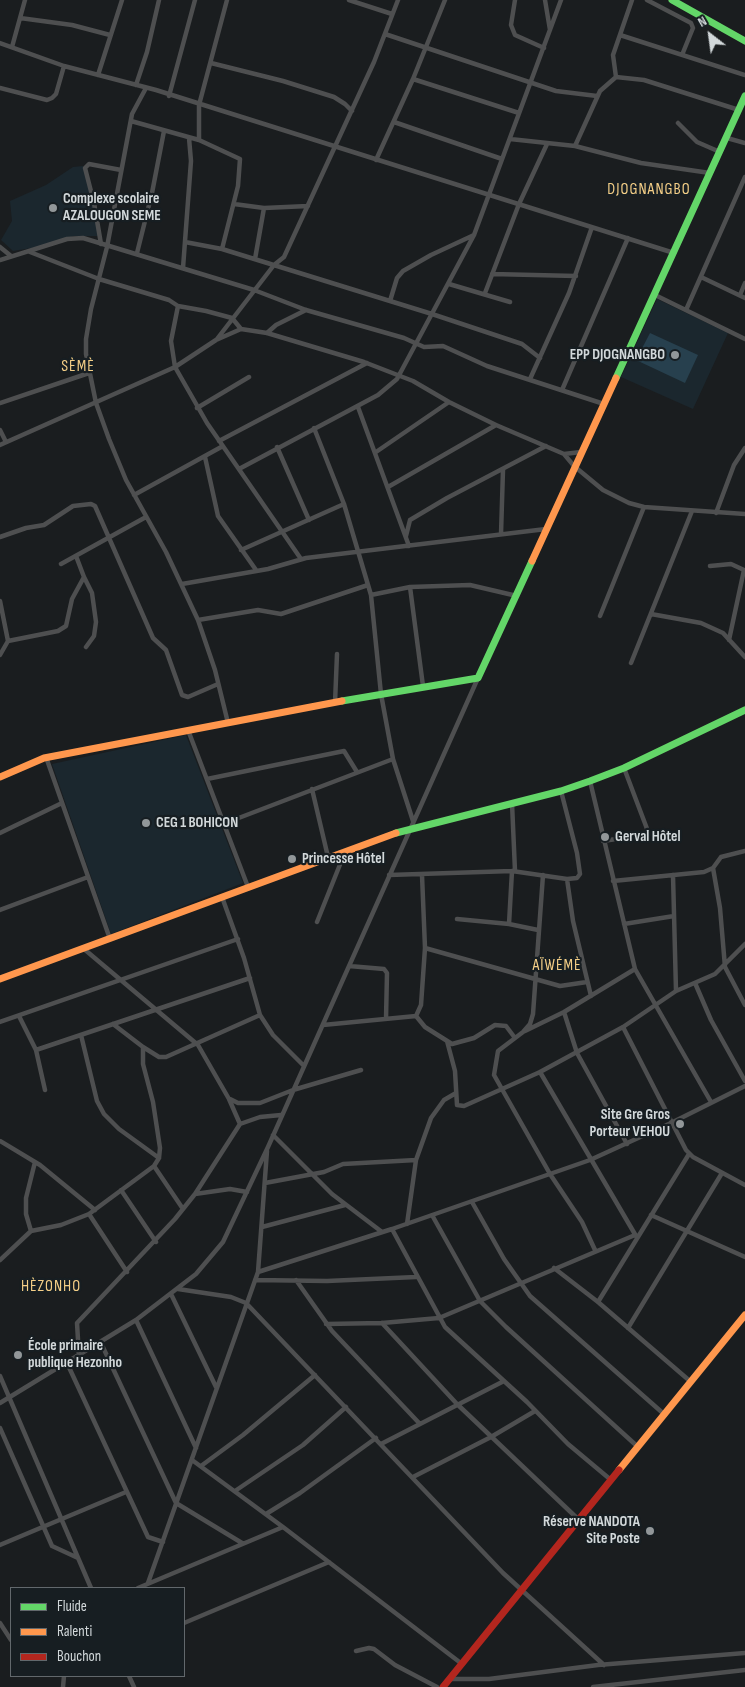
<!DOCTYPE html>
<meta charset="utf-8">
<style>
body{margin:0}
#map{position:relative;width:745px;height:1687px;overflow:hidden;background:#1a1d1f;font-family:"Sofia Sans Condensed",sans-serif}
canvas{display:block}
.legend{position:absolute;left:10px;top:1587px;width:175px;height:90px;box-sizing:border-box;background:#171e22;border:1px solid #62686c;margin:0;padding:6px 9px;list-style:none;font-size:15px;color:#d2d8da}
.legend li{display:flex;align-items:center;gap:10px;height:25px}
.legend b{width:25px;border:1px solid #62686c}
.north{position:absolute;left:685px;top:10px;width:50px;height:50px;-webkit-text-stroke:4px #171e22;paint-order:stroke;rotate:330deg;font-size:14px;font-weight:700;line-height:20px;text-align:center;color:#d2d8da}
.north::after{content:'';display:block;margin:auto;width:18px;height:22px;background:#d2d8da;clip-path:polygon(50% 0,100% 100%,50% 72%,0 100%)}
</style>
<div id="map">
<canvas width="745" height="1687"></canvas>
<ul class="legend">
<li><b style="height:6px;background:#63d668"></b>Fluide</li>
<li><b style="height:6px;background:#ff974d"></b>Ralenti</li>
<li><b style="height:6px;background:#b3261e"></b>Bouchon</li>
</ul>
<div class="north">N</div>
</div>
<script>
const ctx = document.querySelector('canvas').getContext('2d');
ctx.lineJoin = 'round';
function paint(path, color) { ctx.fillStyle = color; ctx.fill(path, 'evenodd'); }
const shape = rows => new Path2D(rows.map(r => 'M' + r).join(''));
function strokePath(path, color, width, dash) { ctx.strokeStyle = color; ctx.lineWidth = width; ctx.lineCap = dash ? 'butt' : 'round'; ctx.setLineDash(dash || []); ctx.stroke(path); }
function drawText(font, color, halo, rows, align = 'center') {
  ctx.font = font + ' "Sofia Sans Condensed",sans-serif'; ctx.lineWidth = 4.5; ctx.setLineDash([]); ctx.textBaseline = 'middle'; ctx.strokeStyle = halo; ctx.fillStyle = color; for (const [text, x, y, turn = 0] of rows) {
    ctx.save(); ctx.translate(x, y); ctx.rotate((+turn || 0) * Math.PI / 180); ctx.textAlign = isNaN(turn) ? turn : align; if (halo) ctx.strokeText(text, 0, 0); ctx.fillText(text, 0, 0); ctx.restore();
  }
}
paint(shape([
 [83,166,92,195,98,236,74,236,45,246,13,251,1,240,12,221,10,201,46,185,73,167],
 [657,299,728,333,693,409,621,377],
 [186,735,243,883,111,934,52,764]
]), '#1b272e');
paint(shape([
 [650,333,698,355,685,383,636,360]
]), '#27404e');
strokePath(shape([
 [349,0,392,14],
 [515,0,511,25,515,35,544,48],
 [545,0,550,30],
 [647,0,691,23,693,28,682,55],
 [20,18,72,25,110,35],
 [385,34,556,91,597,96],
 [620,35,745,75],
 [0,43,64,66,156,90,674,253],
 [12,47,25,0],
 [211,63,283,81,334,97,345,104,352,111],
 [98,75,122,0],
 [616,77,613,55,632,0],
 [413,79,519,113],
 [136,85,147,52,159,0],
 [0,88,47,100,52,98,56,94,64,66],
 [146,88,132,114,107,247,91,309,86,339,86,354,96,403,109,439,126,480,166,552,198,620,215,670,228,723],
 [169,96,195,0],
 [131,121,199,140,240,159,238,186,222,249],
 [394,122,502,159],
 [678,123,697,142,720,152],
 [727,138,745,143],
 [510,139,575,146,641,163,710,173],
 [199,140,199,105,227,0],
 [575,146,600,91,616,77,644,80,739,110],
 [376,160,413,79,445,0],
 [234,204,264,208,308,206],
 [185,242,222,249,432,314,522,344,540,358],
 [101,244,94,203,85,168,89,164,121,170],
 [0,247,11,256],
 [30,252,99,279,169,300,178,306,206,311,232,318,241,329],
 [137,253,152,193,164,131],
 [255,259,264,208],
 [0,260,67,239,83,238,254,290,306,310,404,338,424,347,443,346,487,366,604,404],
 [183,268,191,161,189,138],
 [492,274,576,276],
 [701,277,745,298],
 [449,284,510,302],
 [485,293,519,204,547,144],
 [655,295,745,339],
 [740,295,745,283],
 [390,301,397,278,403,271,431,255,474,235],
 [178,306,171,341,175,367,207,423,301,559],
 [686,310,745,177],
 [267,333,276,325,306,310],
 [217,339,274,265,284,257,374,62,398,0],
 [530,379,569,293,592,227],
 [562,390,628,238],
 [0,403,89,373],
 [358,407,409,546],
 [197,408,249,377],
 [314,428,344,504,371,595,381,694,393,759,413,821],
 [0,430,6,442],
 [219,441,367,363],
 [0,445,175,367,216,340,241,329,267,333,364,362,413,381,449,402,496,425,564,454,574,466,603,490,629,503,644,507,745,514],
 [277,447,309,520],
 [376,452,449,402],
 [564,454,581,452],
 [205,457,218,516,256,570],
 [239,469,378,395,397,379,474,235,561,0],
 [388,487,496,425],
 [134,495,223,446],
 [716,513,734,465,745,448],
 [501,534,503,470],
 [406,536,410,520,447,498,546,446],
 [0,537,26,528,44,525,73,506,91,504,95,506,153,638,166,650,182,695,188,697,218,684],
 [241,550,344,504],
 [61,564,146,517],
 [710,566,731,564,744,570,729,640],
 [84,577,92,593,96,622,94,636,86,647],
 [182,584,268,569,306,558,546,529],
 [410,587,470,585,517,596],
 [371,595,410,587,423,686],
 [0,601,8,641,0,655],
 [651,614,701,623,723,633,745,657],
 [600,616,644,507],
 [198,620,258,610,281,614,368,585],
 [8,641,58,631,66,626,72,599,84,577,76,556],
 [631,663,692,511],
 [335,703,337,654],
 [188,730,248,887],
 [46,757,110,939],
 [207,779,344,751,357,772],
 [590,781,635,969,711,1102],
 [312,789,328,857],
 [512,803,515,871],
 [223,824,393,759],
 [0,833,62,803],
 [603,841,649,834,624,768],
 [713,868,720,908,725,967,745,1005],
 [512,871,509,924,538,930],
 [389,875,512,871,567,879,577,878,580,874,577,853,561,791],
 [543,875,533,1014,530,1024,523,1032,498,1051,494,1075,550,1174,582,1222,595,1250],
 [673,875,676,991],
 [567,879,573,921,591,996],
 [613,881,704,872,713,868,721,857,745,851],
 [222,897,244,958,260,1015,273,1035,303,1065],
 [0,910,88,877],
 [457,919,509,924],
 [317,922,345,852],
 [624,924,674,916],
 [425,948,560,986,587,982],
 [84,949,198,1045,229,1099,240,1124],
 [349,966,384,969,387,973,386,1019],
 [695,983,711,1020,745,1081],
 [564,1012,577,1053,627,1144],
 [19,1016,36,1050,45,1090],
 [416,1016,421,1005,425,948,422,875],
 [416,1016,425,1027,452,1044,474,1038,495,1025,506,1026,515,1038],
 [0,1022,238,939],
 [113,1024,143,1047,159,1057,166,1057,260,1015],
 [323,1025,416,1016],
 [623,1027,686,1150,693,1157,745,1185],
 [525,1031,564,1012,635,969],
 [81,1035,97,1101,104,1114,119,1129,159,1158],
 [447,1041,455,1071,457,1105,464,1106,540,1072,623,1027,676,991,715,974,745,944],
 [36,1050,250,978],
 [540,1072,636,1236],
 [230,1099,238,1103,260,1103,293,1090,361,1070],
 [273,1135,332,1194,382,1232],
 [0,1141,40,1165,95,1210],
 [154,1166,183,1209],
 [265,1183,324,1172,343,1164,416,1160],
 [121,1190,156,1242],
 [195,1194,230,1189,247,1192],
 [472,1202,504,1259,530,1296,665,1415],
 [89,1214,127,1272],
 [432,1215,480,1301,506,1327,638,1447],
 [651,1215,745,1257],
 [407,1224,416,1160,431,1118,444,1100,456,1093],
 [262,1227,345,1205],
 [392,1229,445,1327,527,1402,568,1444,611,1480],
 [31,1231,26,1214,26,1198,35,1162],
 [0,1260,31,1231,61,1225,89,1214,154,1166,159,1158,160,1148,153,1102,143,1064,143,1047],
 [554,1268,598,1302,691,1382],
 [258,1272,392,1229,590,1160,671,1123,745,1086],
 [255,1280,327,1281,416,1277],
 [296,1280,332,1331,420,1424],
 [178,1289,231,1297,246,1303,503,1573,604,1665],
 [171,1294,216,1387],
 [598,1302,689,1154],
 [136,1320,196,1448],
 [382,1323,457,1404,579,1520],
 [326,1324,382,1323,439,1318,635,1235],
 [628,1328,722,1173],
 [101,1343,176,1503,242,1543],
 [79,1356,77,1323,175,1219,195,1194,240,1124,260,1117,281,1115],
 [67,1363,148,1537,163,1542],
 [0,1376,91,1588],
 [0,1403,136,1320,196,1274,223,1242,268,1147,478,678],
 [0,1428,52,1546,78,1558],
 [381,1444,504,1381],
 [192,1460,283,1527],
 [201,1466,243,1435,315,1375],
 [413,1477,491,1437,535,1411],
 [235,1491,303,1445,346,1407],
 [266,1514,300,1493,376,1438],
 [0,1545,126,1492],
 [148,1583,258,1272,267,1151],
 [138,1588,283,1527,462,1664],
 [0,1623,11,1640],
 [184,1623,329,1562],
 [356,1651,369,1648,374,1649,395,1665,437,1687],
 [129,1676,134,1687],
 [450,1679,489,1679,598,1665,745,1653],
 [63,1687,64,1676],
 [593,1687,745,1670]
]), '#4e4f50', 4.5);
strokePath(shape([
 [672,0,745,41],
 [616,378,745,96],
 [342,701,478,678,532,561],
 [396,833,561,791,590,781,624,768,745,710]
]), '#63d668', 7);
strokePath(shape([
 [532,561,616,378],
 [0,777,44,758,342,701],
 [0,979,396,833],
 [619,1470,745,1315]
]), '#ff974d', 7);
strokePath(shape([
 [443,1687,619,1470]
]), '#b3261e', 7);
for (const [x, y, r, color] of [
 [53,208,5,"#929799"],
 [675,355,5,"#929799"],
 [146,823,5,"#929799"],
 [605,837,5,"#929799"],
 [292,859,5,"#929799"],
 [680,1124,5,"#929799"],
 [18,1355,5,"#929799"],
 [650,1531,5,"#929799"]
]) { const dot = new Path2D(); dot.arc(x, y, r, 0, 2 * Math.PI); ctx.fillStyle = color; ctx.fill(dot); strokePath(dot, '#171e22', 2); }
drawText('bold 15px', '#d2d8da', '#171e22', [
 ["Complexe scolaire",63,199],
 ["AZALOUGON SEME",63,216],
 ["EPP DJOGNANGBO",665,355,"right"],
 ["CEG 1 BOHICON",156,823],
 ["Gerval Hôtel",615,837],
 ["Princesse Hôtel",302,859],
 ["Site Gre Gros",670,1115,"right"],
 ["Porteur VEHOU",670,1132,"right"],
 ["École primaire",28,1346],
 ["publique Hezonho",28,1363],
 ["Réserve NANDOTA",640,1522,"right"],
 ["Site Poste",640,1539,"right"]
], 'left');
ctx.letterSpacing = '1px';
drawText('16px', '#f5cf87', '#171e22', [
 ["DJOGNANGBO",649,190],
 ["SÈMÈ",78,367],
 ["AÏWÉMÈ",557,966],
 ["HÈZONHO",51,1287]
]);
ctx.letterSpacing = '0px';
</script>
